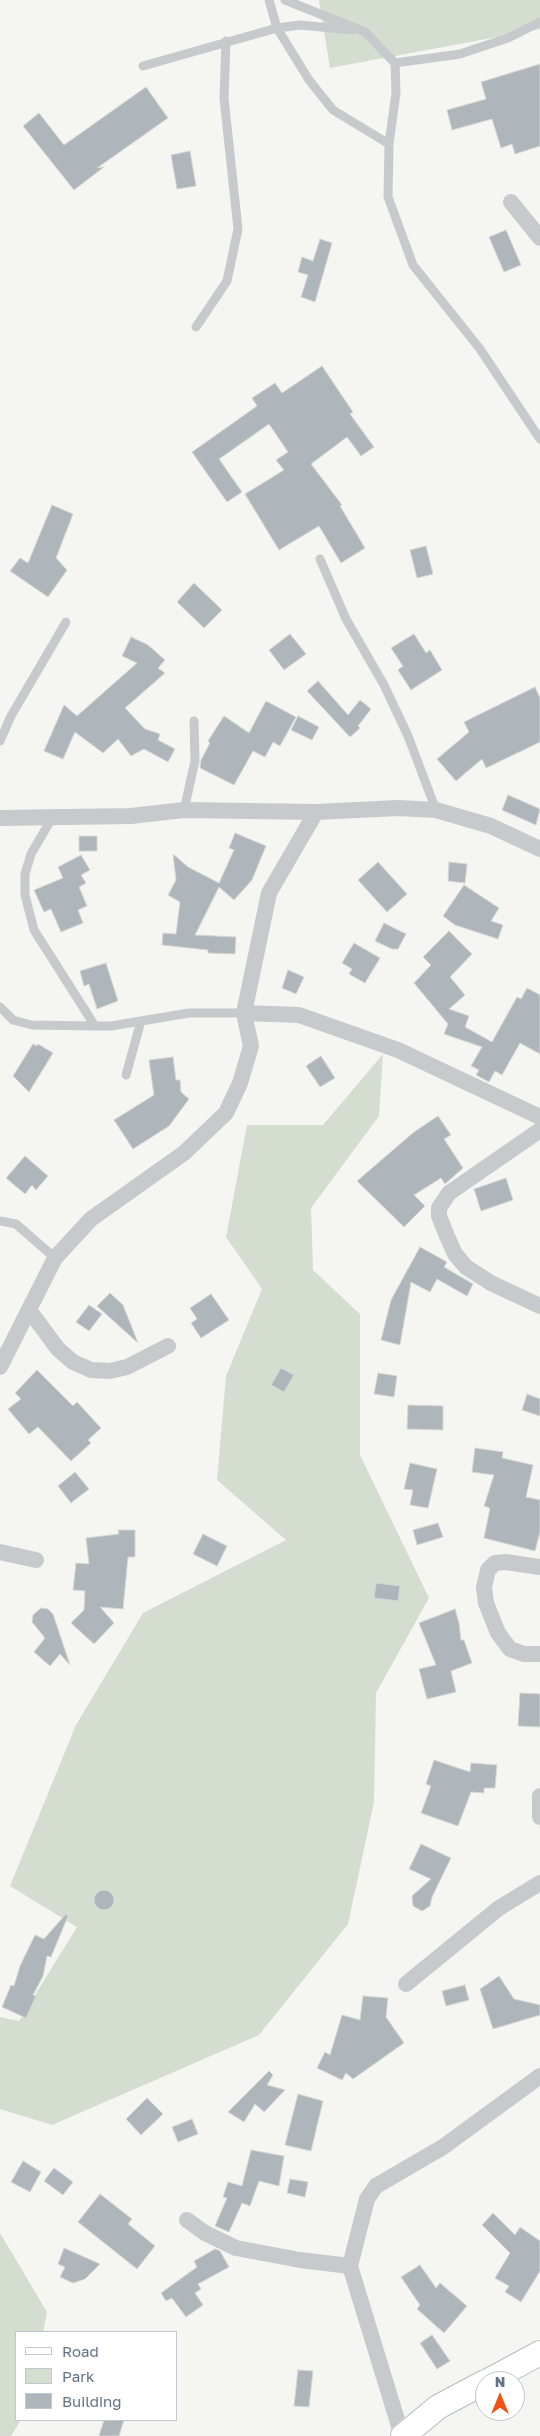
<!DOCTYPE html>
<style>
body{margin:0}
#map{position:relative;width:540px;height:2436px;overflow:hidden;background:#f5f5f1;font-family:"Golos Text",sans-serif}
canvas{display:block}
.legend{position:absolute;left:15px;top:2331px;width:162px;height:90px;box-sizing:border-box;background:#fff;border:1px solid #c0c7ce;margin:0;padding:6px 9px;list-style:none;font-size:15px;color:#617385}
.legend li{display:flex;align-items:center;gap:10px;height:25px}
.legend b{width:25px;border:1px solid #c0c7ce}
.north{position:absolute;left:475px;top:2371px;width:50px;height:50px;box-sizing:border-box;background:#fff;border:1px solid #c0c7ce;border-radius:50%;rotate:0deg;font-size:14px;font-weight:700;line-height:20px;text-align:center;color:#617385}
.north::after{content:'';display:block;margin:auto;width:18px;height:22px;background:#f25113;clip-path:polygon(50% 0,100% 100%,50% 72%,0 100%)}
</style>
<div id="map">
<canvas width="540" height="2436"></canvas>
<ul class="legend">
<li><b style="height:6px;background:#fff"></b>Road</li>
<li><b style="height:14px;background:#d5ddd1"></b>Park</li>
<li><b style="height:14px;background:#aeb6bb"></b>Building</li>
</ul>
<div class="north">N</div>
</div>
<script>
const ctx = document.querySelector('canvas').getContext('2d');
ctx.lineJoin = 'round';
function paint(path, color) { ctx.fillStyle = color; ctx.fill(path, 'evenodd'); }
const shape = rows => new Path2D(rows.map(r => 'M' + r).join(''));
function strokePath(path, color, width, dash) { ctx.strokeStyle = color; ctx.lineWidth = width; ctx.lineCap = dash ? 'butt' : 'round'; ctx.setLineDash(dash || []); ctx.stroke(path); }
paint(shape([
 [319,0,540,0,540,29,330,68],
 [383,1054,379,1116,311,1208,313,1270,360,1314,360,1455,429,1598,376,1693,374,1802,348,1924,259,2035,52,2125,0,2109,0,2017,19,2021,77,1927,10,1886,76,1725,143,1613,286,1540,217,1480,226,1376,262,1289,226,1237,247,1125,323,1125],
 [0,2233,47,2312,43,2332,16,2332,16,2420,21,2420,11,2436,0,2436]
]), '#d5ddd1');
const building = shape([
 [540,64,540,146,515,154,512,144,501,148,492,119,452,130,447,110,486,99,481,82,540,64],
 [146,87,168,118,97,168,104,167,74,190,23,126,39,113,64,145,146,87],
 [190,151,196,186,177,189,171,155,190,151],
 [506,230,521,265,504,272,489,237,506,230],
 [320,239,332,243,315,302,301,297,308,275,298,272,302,257,313,261,320,239],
 [322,366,353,412,350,414,374,447,361,456,347,437,311,464,342,505,340,506,365,548,341,563,319,526,279,550,245,494,284,470,276,460,288,452,269,424,219,459,242,492,227,502,192,452,257,406,252,398,275,383,282,393,322,366],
 [52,505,73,514,56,558,67,570,48,597,10,571,20,558,28,563,52,505],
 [426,546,433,574,417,578,410,550,426,546],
 [194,583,222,610,204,628,177,602,194,583],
 [290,634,306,654,284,670,269,650,290,634],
 [414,634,426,653,430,650,442,670,411,690,398,670,403,666,391,648,414,634],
 [131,637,148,645,165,660,158,668,165,673,125,708,145,729,160,734,158,740,175,749,168,762,144,749,131,756,118,739,103,753,75,732,63,759,44,751,64,705,77,716,137,663,122,656,131,637],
 [318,681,348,715,360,700,371,709,358,726,360,728,350,737,307,691,318,681],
 [535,687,540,698,540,742,486,768,482,759,456,781,437,759,469,732,464,722,535,687],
 [266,701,296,717,280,746,273,742,265,757,253,751,234,785,200,768,201,760,210,743,208,741,224,716,249,733,266,701],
 [298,716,319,727,312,740,291,730,298,716],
 [508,795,540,809,536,825,502,810,508,795],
 [235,833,266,846,252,880,234,900,219,887,195,935,236,937,235,954,208,953,208,950,162,945,163,933,176,934,180,902,168,895,176,880,173,854,188,867,219,883,234,850,229,848,235,833],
 [79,836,97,836,97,851,79,851,79,836],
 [81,855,90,870,81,875,86,883,79,887,87,906,78,910,83,923,61,932,51,909,44,912,34,890,63,878,58,867,81,855],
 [378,862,407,894,387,912,358,880,378,862],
 [449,862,467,864,465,883,448,881,449,862],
 [464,885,499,908,491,921,503,925,498,939,455,925,443,916,464,885],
 [384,923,406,934,398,949,392,949,375,941,384,923],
 [449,931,472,954,450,977,465,995,449,1009,469,1016,465,1027,492,1042,517,997,521,999,527,988,540,995,540,1054,520,1043,502,1075,495,1071,489,1082,476,1075,479,1070,471,1066,482,1047,444,1034,448,1024,414,983,431,965,423,957,449,931],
 [354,943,380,958,365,983,349,974,352,969,342,963,354,943],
 [106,963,118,1001,97,1009,89,984,84,986,80,971,106,963],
 [288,970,304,977,296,994,282,988,288,970],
 [33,1044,37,1046,38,1044,53,1053,29,1092,13,1076,33,1044],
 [321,1056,335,1078,320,1087,306,1066,321,1056],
 [173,1057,176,1080,180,1080,181,1092,189,1099,169,1126,133,1149,114,1120,154,1095,149,1060,173,1057],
 [438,1116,451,1135,444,1139,463,1168,445,1184,441,1178,414,1195,425,1206,404,1227,357,1181,414,1132,438,1116],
 [25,1156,48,1176,36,1190,32,1185,25,1194,6,1178,25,1156],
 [506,1178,513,1200,481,1211,474,1189,506,1178],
 [420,1247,447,1262,444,1267,473,1284,467,1296,437,1279,430,1292,411,1282,400,1345,381,1340,391,1300,420,1247],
 [110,1293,123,1305,138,1343,97,1306,110,1293],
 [211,1294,229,1320,201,1338,191,1323,197,1319,190,1308,211,1294],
 [89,1305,102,1314,89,1331,76,1322,89,1305],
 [281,1368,294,1375,284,1392,271,1385,281,1368],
 [37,1370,73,1406,77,1402,101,1428,88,1440,91,1443,71,1461,38,1427,29,1434,8,1409,21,1399,15,1393,37,1370],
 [378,1373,397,1376,394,1397,374,1394,378,1373],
 [527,1394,540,1399,540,1416,522,1410,527,1394],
 [408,1405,443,1406,443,1430,407,1429,408,1405],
 [475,1448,503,1452,502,1458,533,1465,526,1497,540,1500,540,1532,535,1551,484,1538,490,1508,484,1506,494,1475,472,1472,475,1448],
 [410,1463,437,1469,428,1508,410,1505,413,1490,404,1489,410,1463],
 [75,1472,89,1489,71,1503,58,1486,75,1472],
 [438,1523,443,1537,417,1545,413,1530,438,1523],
 [118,1530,135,1530,135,1557,128,1557,123,1609,100,1607,114,1623,94,1644,71,1623,84,1610,85,1591,73,1590,76,1563,89,1564,86,1538,119,1534,118,1530],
 [203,1534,227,1546,217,1566,193,1554,203,1534],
 [376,1583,400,1586,398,1601,374,1598,376,1583],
 [41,1608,48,1609,53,1614,70,1665,60,1654,50,1666,34,1652,45,1638,32,1622,33,1615,41,1608],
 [455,1609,459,1623,461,1640,464,1640,472,1663,451,1671,456,1692,427,1699,419,1669,436,1665,419,1623,455,1609],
 [520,1693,540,1694,540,1727,518,1726,520,1693],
 [434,1760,470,1772,471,1763,497,1765,495,1788,484,1788,484,1793,471,1792,458,1826,421,1813,431,1786,426,1784,434,1760],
 [421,1844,451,1858,432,1897,430,1906,422,1911,413,1906,412,1896,431,1879,409,1869,421,1844],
 '94 1900a10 10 0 1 1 20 0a10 10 0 1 1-20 0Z',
 [66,1914,68,1916,51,1957,47,1956,43,1976,33,1995,36,1996,26,2018,2,2007,11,1985,14,1986,20,1966,35,1935,44,1939,66,1914],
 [499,1976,514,1999,540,2005,540,2015,493,2029,480,1989,499,1976],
 [465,1985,469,2000,446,2006,442,1991,465,1985],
 [363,1996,388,1998,386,2017,404,2043,353,2079,346,2073,342,2080,317,2068,325,2052,330,2055,342,2015,360,2020,363,1996],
 [269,2071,273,2075,267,2085,285,2090,264,2112,255,2104,244,2122,228,2112,269,2071],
 [298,2094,323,2101,311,2151,285,2145,298,2094],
 [147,2098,163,2114,141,2135,126,2119,147,2098],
 [192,2119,198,2134,178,2142,172,2127,192,2119],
 [251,2150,284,2156,279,2186,259,2181,250,2206,242,2203,229,2232,215,2226,227,2198,223,2197,228,2182,242,2186,251,2150],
 [23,2161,41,2172,30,2192,11,2182,23,2161],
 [54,2168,73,2182,63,2195,44,2181,54,2168],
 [290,2179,308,2182,305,2197,287,2193,290,2179],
 [100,2194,132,2219,128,2224,155,2246,137,2269,78,2222,100,2194],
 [493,2213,515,2235,520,2227,540,2241,540,2271,521,2302,505,2292,509,2286,495,2278,510,2253,482,2225,493,2213],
 [64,2248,100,2264,85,2279,73,2283,60,2277,65,2267,58,2264,64,2248],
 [215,2249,220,2251,229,2267,198,2284,201,2289,195,2293,203,2305,186,2317,172,2298,166,2301,161,2293,197,2267,194,2261,215,2249],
 [420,2265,436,2288,440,2283,467,2306,444,2333,417,2309,420,2305,401,2277,420,2265],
 [432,2335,450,2361,437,2369,420,2343,432,2335],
 [298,2370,313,2371,309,2407,294,2406,298,2370],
 [104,2420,124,2420,119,2436,99,2436,104,2420]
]);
paint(building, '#aeb6bb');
strokePath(building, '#d6d6d4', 1);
const secondary = shape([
 [488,2381,540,2353],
 [403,2436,438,2407,485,2382]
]);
strokePath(secondary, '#b8bdc2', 26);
strokePath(shape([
 [269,0,277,28,309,80,333,110,389,144],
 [285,0,365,32,395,63,396,93,389,144,388,197,413,265,480,349,540,439],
 [395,63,460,54,508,38,540,22],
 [143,66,277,28,300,25,352,30],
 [196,327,227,281,238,229,224,98,226,41],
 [320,559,346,619,384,685,408,736,436,810],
 [0,741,11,716,66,622],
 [184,810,195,761,194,721],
 [52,818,31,854,25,874,25,895,34,930,95,1026],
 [0,1007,13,1020,32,1025,95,1026,111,1026,189,1013,244,1013],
 [126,1075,141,1021],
 [0,1221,16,1224,55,1258]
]), '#c7cacd', 9);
strokePath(shape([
 [511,202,540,238],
 [0,818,131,816,184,810,316,812,398,808,436,810,491,826,540,849],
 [244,1013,299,1015,398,1050,540,1117],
 [540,1130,449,1193,439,1208,439,1216,447,1236,455,1254,466,1267,491,1283,540,1306],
 [29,1310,58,1349,73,1362,91,1370,110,1371,127,1367,168,1346],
 [0,1367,55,1258,91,1219,184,1153,226,1113,240,1083,251,1046,244,1013,269,893,316,812],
 [0,1552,36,1560],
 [540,1567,506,1562,495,1563,488,1570,484,1587,486,1603,498,1633,510,1649,524,1654,540,1654],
 [540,1796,540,1817],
 [406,1984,499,1908,540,1883],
 [187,2220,205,2233,236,2248,300,2260,350,2266,402,2436],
 [350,2266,367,2199,376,2186,443,2147,540,2076]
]), '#c7cacd', 16);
strokePath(secondary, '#fff', 24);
</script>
